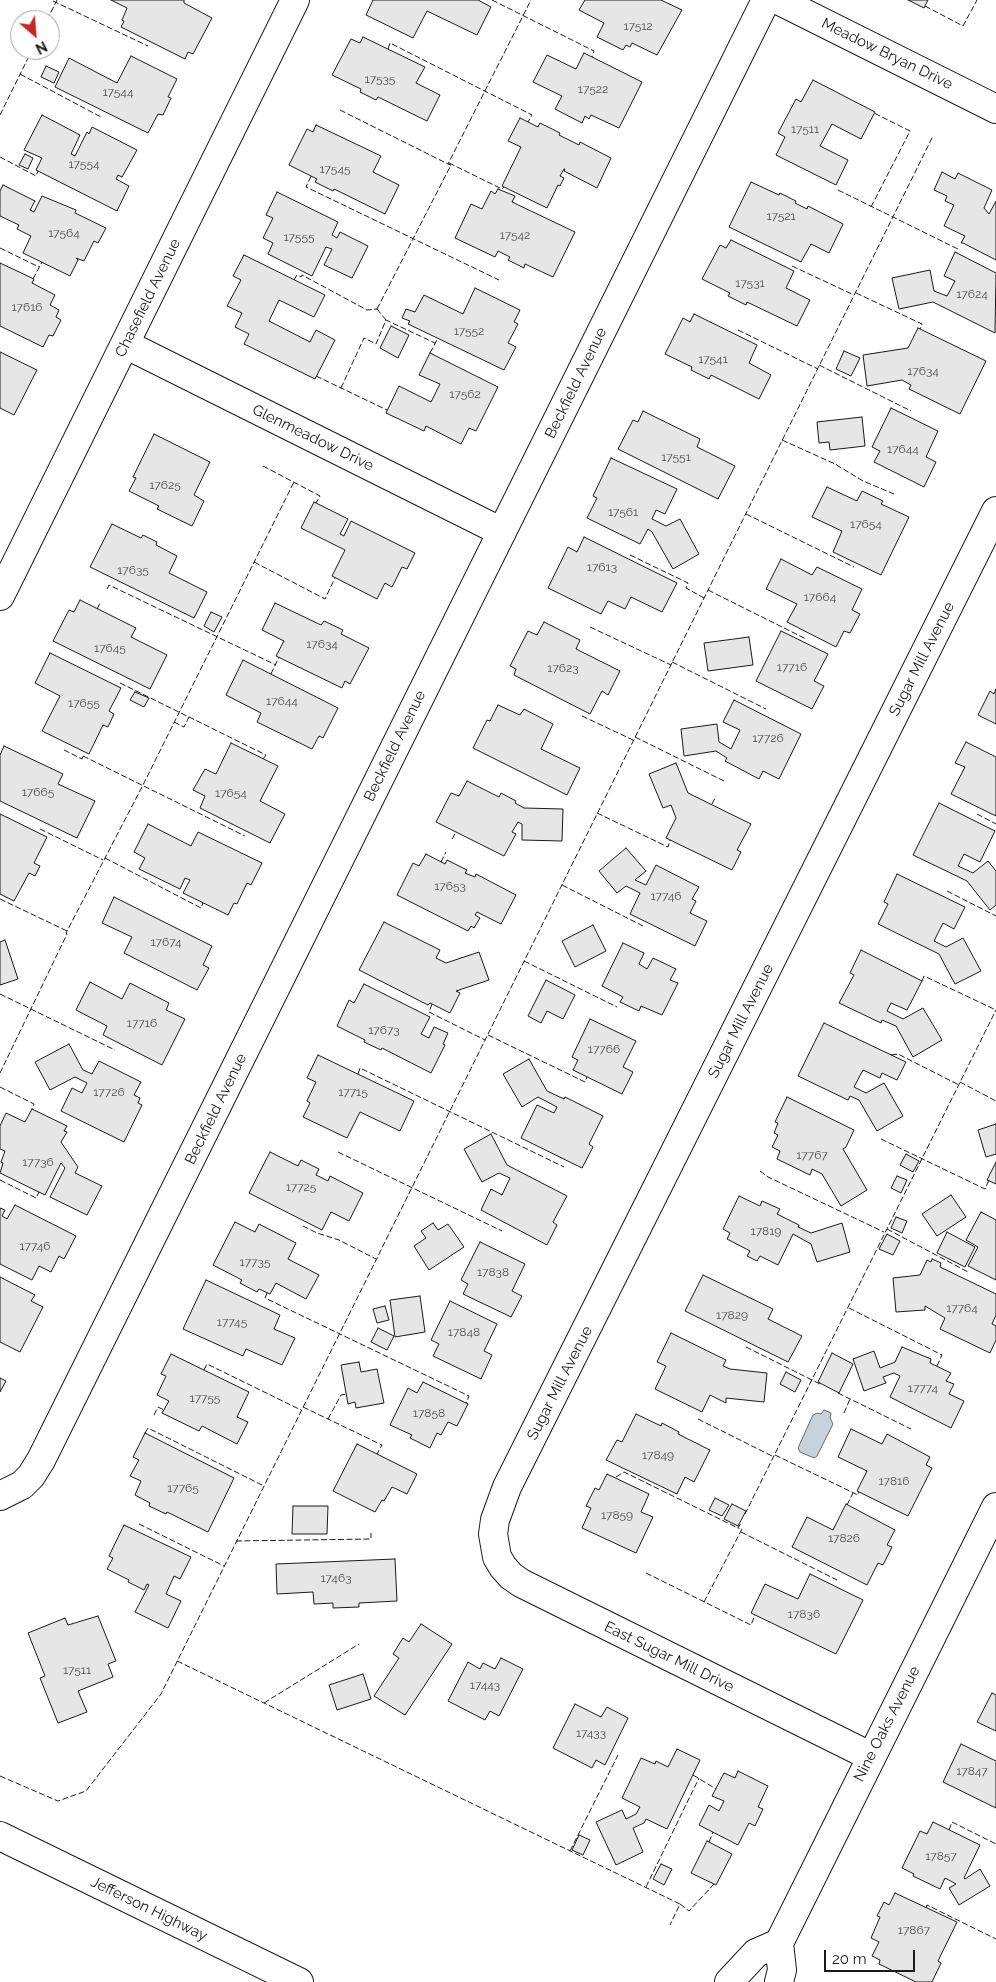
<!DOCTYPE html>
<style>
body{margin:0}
#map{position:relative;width:996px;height:1982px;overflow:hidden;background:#fff;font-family:Raleway,sans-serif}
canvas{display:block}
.north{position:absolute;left:10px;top:10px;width:50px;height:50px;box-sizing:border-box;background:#fff;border:1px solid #a3a3a3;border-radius:50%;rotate:153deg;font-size:14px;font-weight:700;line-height:20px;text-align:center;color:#1a1a1a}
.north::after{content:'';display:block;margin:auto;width:18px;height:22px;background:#c62828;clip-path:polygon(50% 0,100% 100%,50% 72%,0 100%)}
.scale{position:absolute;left:824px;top:1950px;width:91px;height:22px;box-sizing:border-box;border:2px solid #1a1a1a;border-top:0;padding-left:6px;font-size:15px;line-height:18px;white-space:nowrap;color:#1a1a1a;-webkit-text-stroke:4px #fff;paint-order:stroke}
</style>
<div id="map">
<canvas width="996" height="1982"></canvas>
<div class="north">N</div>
<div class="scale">20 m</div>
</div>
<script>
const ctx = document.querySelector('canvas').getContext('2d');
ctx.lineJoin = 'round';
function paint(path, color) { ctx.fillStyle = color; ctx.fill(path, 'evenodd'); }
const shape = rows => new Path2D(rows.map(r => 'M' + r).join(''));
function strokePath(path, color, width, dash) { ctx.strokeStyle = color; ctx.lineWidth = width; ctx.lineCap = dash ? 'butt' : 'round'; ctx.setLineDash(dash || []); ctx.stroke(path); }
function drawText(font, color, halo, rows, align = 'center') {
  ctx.font = font + ' Raleway,sans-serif'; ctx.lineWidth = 4; ctx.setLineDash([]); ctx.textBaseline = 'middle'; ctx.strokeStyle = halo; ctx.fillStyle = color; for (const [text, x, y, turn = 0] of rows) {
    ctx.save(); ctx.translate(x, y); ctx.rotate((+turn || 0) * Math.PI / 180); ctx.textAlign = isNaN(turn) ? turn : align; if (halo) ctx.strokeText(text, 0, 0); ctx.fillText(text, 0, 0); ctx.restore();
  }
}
const water = shape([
 [824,1410,831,1413,830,1418,833,1424,817,1456,814,1458,800,1452,798,1448,813,1415,817,1413,821,1414,824,1410]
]);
paint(water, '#c6d2dc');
strokePath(water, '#6a6a6a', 1);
const building = shape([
 [111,0,184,0,184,3,212,18,193,54,188,52,185,59,121,27,124,21,122,20,127,8,111,0],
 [373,0,478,0,491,7,477,35,427,11,413,38,366,15,373,0],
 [585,0,661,0,682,10,657,55,632,43,630,47,626,45,623,50,597,37,604,23,579,10,585,0],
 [908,0,928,0,924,8,908,0],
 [363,37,425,67,416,83,440,95,427,121,378,97,376,100,360,92,361,89,332,75,351,39,360,43,363,37],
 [584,53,642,82,619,128,591,115,589,119,585,116,582,123,555,109,562,96,533,82,547,55,576,69,584,53],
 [131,56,177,79,168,97,171,98,163,115,158,114,148,133,55,87,69,58,117,83,131,56],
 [46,66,59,72,54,83,41,77,46,66],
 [813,80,875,112,861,139,832,124,820,146,848,160,836,185,776,155,785,137,778,133,796,99,801,102,813,80],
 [42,115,80,135,71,154,75,156,87,132,89,134,92,127,137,150,122,177,118,175,116,179,129,186,117,211,36,170,42,158,24,150,42,115],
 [520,118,538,127,540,123,560,133,559,135,579,145,580,142,611,158,597,188,564,171,565,169,564,169,560,176,564,178,560,186,558,185,547,208,502,186,521,147,508,141,520,118],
 [316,125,381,156,373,172,399,185,385,214,334,189,333,191,315,182,317,179,289,165,307,129,313,132,316,125],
 [25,154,33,158,28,169,19,165,25,154],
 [942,172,955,179,958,173,992,190,984,208,989,214,996,201,996,260,963,243,961,243,965,236,944,226,954,205,945,201,947,196,934,190,942,172],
 [751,182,779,195,780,193,796,201,795,203,807,209,808,206,843,224,829,253,811,244,801,262,729,227,751,182],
 [3,185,35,201,30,210,34,212,42,196,76,210,75,213,106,228,98,243,94,241,84,261,76,258,78,260,70,276,23,253,31,236,17,229,19,225,0,216,0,191,3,185],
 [498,189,515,196,512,202,575,232,553,277,525,264,524,268,508,260,510,257,498,251,495,257,455,238,471,204,482,209,491,191,495,194,498,189],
 [277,192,338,222,332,235,337,238,340,232,368,246,352,278,324,265,332,249,326,247,312,276,268,254,273,243,263,238,273,218,266,215,277,192],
 [731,240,794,271,786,288,810,300,797,326,747,302,746,305,728,296,730,293,702,279,720,245,726,248,731,240],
 [955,252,996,273,995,333,933,302,899,309,892,278,930,270,934,291,947,296,955,281,944,276,955,252],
 [244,255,325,295,314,317,279,300,269,321,310,342,316,330,335,340,315,379,244,344,249,334,235,327,242,313,227,306,241,280,233,276,244,255],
 [0,263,34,279,32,283,55,295,50,305,59,310,56,317,61,320,53,336,49,335,43,347,0,326,0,263],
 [475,288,520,310,514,322,518,324,508,343,516,347,504,370,408,324,410,321,402,318,406,309,415,312,424,295,463,314,475,288],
 [694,314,757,345,749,363,771,375,759,399,711,375,709,379,691,370,692,367,665,354,683,318,690,322,694,314],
 [391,326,409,335,398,358,380,348,391,326],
 [918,328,986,361,960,414,909,389,911,385,902,380,867,386,863,355,908,348,918,328],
 [844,351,860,358,851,376,836,369,844,351],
 [0,352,37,370,14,415,0,408,0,352],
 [430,353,498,387,476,431,469,428,461,444,426,426,424,431,386,413,399,386,431,402,440,384,419,375,430,353],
 [891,408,938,431,926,457,936,462,924,487,874,462,880,451,872,447,891,408],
 [643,411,700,439,697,447,735,466,718,499,618,449,633,420,638,422,643,411],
 [862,417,865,446,830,450,829,442,819,443,817,422,862,417],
 [154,434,210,462,194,495,204,501,192,526,157,509,159,506,129,491,136,478,133,477,154,434],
 [611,458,677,489,665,514,656,510,652,519,666,526,680,519,699,554,673,569,652,532,648,529,640,544,587,518,597,498,593,496,611,458],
 [827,487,857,501,862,491,883,501,881,504,909,517,881,575,833,552,842,531,812,517,827,487],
 [314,502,348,519,340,534,344,536,351,521,415,553,407,569,402,567,392,587,385,583,377,599,332,576,345,550,301,528,314,502],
 [112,524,141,538,143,535,157,542,156,545,177,556,169,573,207,592,194,618,90,567,112,524],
 [584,537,677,583,662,612,631,597,625,609,608,601,601,614,548,588,568,547,577,552,584,537],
 [781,559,812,575,817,567,862,589,852,610,860,614,850,633,844,631,836,647,787,622,797,604,766,589,781,559],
 [80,600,136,628,131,637,167,655,150,689,53,641,69,610,74,612,80,600],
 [275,603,321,625,324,621,343,630,341,634,369,648,350,684,345,681,342,688,276,656,284,641,262,630,275,603],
 [211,612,222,617,214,632,204,626,211,612],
 [544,622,580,640,576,649,620,671,608,695,602,691,590,714,514,675,516,669,510,666,528,631,537,635,544,622],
 [781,631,828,654,814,681,824,686,812,709,756,681,781,631],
 [749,637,753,665,708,671,704,643,749,637],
 [50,653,121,688,109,711,114,714,108,727,103,725,89,754,42,731,60,696,35,683,50,653],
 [243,660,338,708,323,738,319,736,312,749,257,722,261,713,226,695,243,660],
 [996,689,996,724,978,715,990,691,994,694,996,689],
 [135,692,149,698,144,707,130,700,135,692],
 [734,700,801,734,779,779,763,771,759,779,725,761,727,758,716,751,684,756,681,729,717,724,719,742,731,749,740,730,723,722,734,700],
 [498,705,520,715,524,709,553,724,541,749,580,768,567,795,473,748,487,720,490,721,498,705],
 [966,742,996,757,996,816,951,794,965,767,955,763,966,742],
 [231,743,278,766,260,801,285,814,270,843,200,808,205,796,193,790,205,769,216,774,231,743],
 [4,746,63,774,58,784,95,801,77,838,0,801,0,755,4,746],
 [676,763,688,793,751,824,737,850,741,852,732,870,666,838,676,818,671,805,663,808,649,774,676,763],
 [467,781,499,797,501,793,516,801,515,803,524,808,563,809,562,841,522,840,522,824,518,822,512,832,516,834,504,856,436,822,451,793,459,796,467,781],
 [939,803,995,831,980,862,964,854,958,866,973,873,988,861,996,871,996,905,990,910,967,881,913,855,939,803],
 [0,814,47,837,34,863,40,866,35,876,29,873,14,901,0,894,0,814],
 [148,824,191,846,198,832,262,863,251,885,247,883,237,904,234,903,228,915,183,893,190,880,185,878,180,889,139,869,145,858,134,852,148,824],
 [626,848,646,871,635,880,646,885,656,865,699,887,692,899,696,901,690,913,707,921,695,946,630,914,640,893,626,886,617,893,599,871,626,848],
 [426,854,445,864,447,860,467,870,465,873,475,877,476,874,516,895,501,924,477,912,475,915,480,918,474,928,471,926,468,931,397,895,413,863,419,866,426,854],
 [897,874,965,907,954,929,943,923,934,941,946,947,963,938,981,971,955,984,939,954,878,924,888,904,884,902,897,874],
 [114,897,212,946,203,965,209,968,197,990,124,953,132,937,102,923,114,897],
 [384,922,440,950,436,958,446,963,479,952,489,980,456,991,460,993,450,1013,430,1003,428,1005,359,970,384,922],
 [593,925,606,951,575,967,562,941,593,925],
 [5,940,18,979,0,985,0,942,5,940],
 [623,943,644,953,639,964,647,969,653,958,676,969,670,980,678,983,662,1015,641,1006,639,1011,620,1002,623,997,602,986,623,943],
 [861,950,922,981,907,1010,891,1003,887,1011,903,1019,923,1008,942,1040,913,1057,896,1026,882,1020,881,1023,839,1003,854,975,850,973,861,950],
 [546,980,575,995,563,1019,547,1011,541,1023,528,1016,546,980],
 [90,982,122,999,130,983,169,1003,166,1010,185,1019,162,1065,103,1035,107,1026,76,1010,90,982],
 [364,984,430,1017,421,1034,429,1038,434,1027,448,1033,443,1044,445,1045,431,1073,382,1048,381,1050,364,1042,365,1040,337,1026,349,1000,354,1003,364,984],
 [590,1019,636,1041,623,1067,633,1072,622,1094,573,1070,578,1060,572,1057,590,1019],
 [824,1023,906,1062,897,1080,882,1073,880,1078,863,1070,854,1087,866,1093,884,1083,903,1116,877,1131,859,1100,850,1096,848,1100,798,1076,824,1023],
 [69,1044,83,1070,92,1074,99,1061,141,1082,134,1095,140,1098,138,1103,142,1105,124,1142,61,1111,72,1088,82,1093,87,1083,75,1077,50,1090,35,1062,69,1044],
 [318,1055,414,1101,400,1131,360,1112,347,1138,303,1117,310,1103,307,1101,316,1082,307,1078,318,1055],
 [529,1059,547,1091,564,1099,565,1097,603,1116,589,1144,593,1147,582,1168,521,1138,537,1105,554,1113,557,1107,538,1097,522,1107,503,1074,529,1059],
 [787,1097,854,1130,846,1147,843,1149,867,1190,841,1206,822,1174,812,1169,810,1175,777,1159,780,1151,772,1147,778,1135,774,1133,778,1123,775,1122,787,1097],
 [32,1109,67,1126,64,1131,67,1132,61,1142,78,1167,75,1173,102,1186,87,1215,50,1197,65,1168,61,1163,45,1195,0,1173,3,1163,1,1162,5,1151,0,1149,0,1126,6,1113,25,1122,32,1109],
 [996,1124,996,1154,986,1157,978,1130,996,1124],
 [491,1134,507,1165,567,1196,553,1222,557,1225,547,1245,481,1210,491,1189,502,1195,510,1178,499,1173,482,1182,464,1149,491,1134],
 [270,1152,298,1166,301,1160,319,1169,316,1175,328,1181,330,1176,363,1193,349,1221,331,1212,322,1230,249,1193,270,1152],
 [906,1154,919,1161,913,1172,900,1165,906,1154],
 [996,1162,996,1184,987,1180,996,1162],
 [897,1176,907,1180,901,1193,891,1188,897,1176],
 [951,1195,966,1217,937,1236,922,1214,951,1195],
 [739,1196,760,1206,762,1201,780,1209,777,1214,799,1225,798,1227,811,1233,842,1223,850,1252,817,1262,811,1244,793,1234,778,1265,760,1256,757,1261,747,1256,750,1251,727,1239,730,1233,723,1229,739,1196],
 [15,1205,76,1236,64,1259,59,1256,51,1272,39,1266,32,1280,0,1264,0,1208,5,1210,2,1216,7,1219,15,1205],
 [981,1212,996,1220,996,1280,968,1266,978,1247,966,1240,981,1212],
 [896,1217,907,1221,902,1233,891,1228,896,1217],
 [235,1222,255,1232,259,1224,296,1243,288,1259,319,1275,306,1299,276,1283,270,1294,259,1289,257,1292,240,1283,242,1280,213,1265,235,1222],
 [433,1223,438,1230,448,1224,464,1247,429,1270,414,1246,426,1238,421,1231,433,1223],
 [947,1232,975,1247,965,1267,937,1253,947,1232],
 [887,1234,900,1241,893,1255,879,1249,887,1234],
 [480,1242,525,1264,512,1291,522,1296,511,1317,463,1294,468,1284,461,1280,480,1242],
 [932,1259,941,1263,940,1267,996,1294,996,1315,992,1324,996,1326,996,1340,990,1353,940,1329,945,1318,925,1306,925,1310,896,1312,893,1278,920,1275,927,1260,931,1262,932,1259],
 [703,1275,773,1309,768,1319,802,1336,788,1362,685,1311,703,1275],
 [0,1277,35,1295,31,1301,43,1307,20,1352,0,1342,0,1277],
 [206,1280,280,1315,274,1329,295,1338,282,1365,246,1349,243,1356,183,1329,206,1280],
 [420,1296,425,1332,395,1337,390,1300,420,1296],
 [450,1301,497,1324,484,1351,492,1355,481,1379,433,1356,439,1344,431,1340,450,1301],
 [385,1306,389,1320,377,1323,373,1309,385,1306],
 [378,1328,394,1336,387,1350,371,1342,378,1328],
 [671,1333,726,1360,723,1366,730,1369,767,1373,764,1402,726,1398,726,1403,710,1395,702,1412,655,1389,666,1366,657,1362,671,1333],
 [902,1347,931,1359,930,1363,951,1373,946,1381,954,1384,949,1394,964,1401,951,1428,890,1397,900,1376,894,1373,883,1377,886,1383,864,1391,853,1359,874,1351,880,1368,895,1362,902,1347],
 [832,1353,853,1364,839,1393,818,1382,832,1353],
 [171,1354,249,1392,237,1417,248,1422,237,1444,202,1426,199,1431,162,1413,169,1401,157,1395,166,1376,161,1374,171,1354],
 [359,1362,361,1372,377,1369,384,1403,356,1408,355,1402,348,1404,341,1365,359,1362],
 [786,1372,801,1380,795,1392,780,1384,786,1372],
 [0,1378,6,1381,0,1392,0,1378],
 [423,1382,468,1404,457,1426,448,1422,441,1435,437,1433,430,1448,410,1438,412,1435,390,1425,408,1388,417,1393,423,1382],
 [636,1414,661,1426,662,1423,679,1432,678,1434,710,1450,694,1482,685,1477,677,1494,606,1460,617,1440,622,1442,636,1414],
 [851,1429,882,1444,887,1434,930,1457,926,1465,932,1468,908,1516,857,1491,867,1471,838,1457,851,1429],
 [145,1433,234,1478,208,1532,167,1512,166,1514,149,1506,150,1503,135,1495,141,1481,130,1476,139,1460,133,1457,145,1433],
 [357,1444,417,1474,407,1494,392,1487,384,1501,382,1500,375,1512,333,1491,357,1444],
 [607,1474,649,1494,641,1512,653,1517,636,1553,582,1528,591,1508,586,1506,595,1488,599,1490,607,1474],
 [715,1498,729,1505,722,1516,709,1510,715,1498],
 [732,1504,746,1511,738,1526,724,1519,732,1504],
 [846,1504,895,1530,887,1545,892,1547,883,1565,878,1563,867,1585,792,1547,807,1517,833,1530,846,1504],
 [293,1506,328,1506,327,1534,292,1534,293,1506],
 [124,1525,191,1557,180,1579,174,1576,166,1594,181,1601,168,1628,135,1612,149,1585,147,1584,144,1590,128,1582,129,1580,107,1569,113,1558,109,1556,124,1525],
 [395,1559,397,1601,359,1603,359,1607,333,1608,333,1603,314,1604,313,1592,277,1594,276,1564,395,1559],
 [810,1574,863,1600,836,1654,751,1613,765,1584,798,1599,810,1574],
 [98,1616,116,1661,108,1664,113,1677,78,1691,87,1712,58,1723,40,1678,45,1676,28,1633,65,1618,68,1625,98,1616],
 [421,1624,452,1644,405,1715,374,1696,399,1658,393,1654,403,1638,409,1642,421,1624],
 [501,1658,523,1669,499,1716,490,1711,485,1720,448,1701,468,1662,480,1669,483,1663,495,1669,501,1658],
 [363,1674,371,1699,337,1710,329,1685,363,1674],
 [992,1693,996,1695,996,1731,977,1722,992,1693],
 [575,1704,601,1717,607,1707,628,1718,605,1765,596,1760,592,1768,553,1748,575,1704],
 [961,1744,996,1761,996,1808,943,1782,961,1744],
 [677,1749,700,1760,667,1829,646,1819,644,1823,633,1828,643,1852,616,1865,596,1822,622,1810,626,1819,636,1814,640,1807,622,1798,641,1758,655,1764,656,1761,668,1767,677,1749],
 [738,1771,768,1786,758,1807,763,1809,755,1826,749,1823,738,1845,699,1825,709,1805,719,1811,724,1801,712,1796,724,1773,735,1778,738,1771],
 [933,1822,980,1845,964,1878,965,1879,980,1869,990,1886,959,1905,949,1888,956,1884,945,1878,940,1889,913,1876,914,1874,902,1868,920,1831,927,1834,933,1822],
 [579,1835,590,1840,583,1855,572,1850,579,1835],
 [707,1841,732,1854,716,1885,691,1873,707,1841],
 [661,1864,672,1869,664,1885,653,1879,661,1864],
 [895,1893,957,1922,938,1961,941,1963,932,1982,916,1982,879,1964,880,1960,872,1956,879,1942,871,1938,880,1917,877,1916,884,1902,889,1905,895,1893]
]);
paint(building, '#e6e6e6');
strokePath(building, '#1a1a1a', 1);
const street = shape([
 [778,0,996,109],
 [125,344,502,532],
 [0,596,295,0],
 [0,1496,22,1485,31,1476,41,1460,766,0],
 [870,1756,521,1583,511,1576,503,1567,497,1557,493,1534,495,1520,507,1487,996,511],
 [729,1982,756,1953,779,1943],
 [779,1982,782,1970,779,1943,996,1507]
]);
const primary = shape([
 [0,1836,299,1982]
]);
strokePath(street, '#1a1a1a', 30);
strokePath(primary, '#1a1a1a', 30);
strokePath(street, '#fff', 28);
strokePath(primary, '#fff', 28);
strokePath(shape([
 [492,0,594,51,592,57],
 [53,1,148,46],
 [925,6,963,26,977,0],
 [47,20,57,0],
 [388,49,390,43,532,115,528,122],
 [20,74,101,117],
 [340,110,448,164],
 [0,115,32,50],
 [0,157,36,176,38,171],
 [449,163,502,189,504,187],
 [311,176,306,187,499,280],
 [838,190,960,250],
 [871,207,910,131,874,113],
 [0,248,39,267],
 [792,266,854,295],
 [33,279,42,262],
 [294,280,297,275,301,277,302,275,367,310,377,309],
 [856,293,922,324,920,329],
 [377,309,451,165,448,164,531,0],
 [377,309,386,320],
 [738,330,818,369],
 [430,353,438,338],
 [819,365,911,411],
 [316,376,387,410],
 [341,388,364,338,376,344,386,320,435,343],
 [782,440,835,464,863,481,894,494],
 [263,466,320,496,316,503],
 [746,514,854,567],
 [630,555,688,583,686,588,704,598],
 [254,562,325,599,335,578],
 [107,589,109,585,276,665],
 [708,590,806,639],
 [97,609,100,603],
 [590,627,671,665],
 [672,662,766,709],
 [271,674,279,657],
 [120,683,266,755,263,759],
 [582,716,633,740],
 [174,722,184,727,189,717],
 [635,737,724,781],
 [64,750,82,759,84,754],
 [83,756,245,836],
 [712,804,716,796],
 [597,813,668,847,670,840],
 [977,814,996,824],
 [40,829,103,860],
 [452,839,456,832],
 [105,858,201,908,203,903],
 [441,862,446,852],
 [562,885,643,926],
 [947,891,996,916],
 [0,899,67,931],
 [524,961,617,1007],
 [922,981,924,976,996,1010],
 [0,994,115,1050],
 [432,1004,429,1012,485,1040],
 [488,1035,585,1082,587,1077],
 [891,1055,898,1054,959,1085],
 [0,1073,67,934,66,933,143,785,294,482],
 [358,1074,360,1068,564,1167],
 [960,1082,996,1101],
 [0,1087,34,1104,32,1109],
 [881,1139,985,1189,989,1180],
 [338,1152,502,1231],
 [760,1171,768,1177,884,1232],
 [0,1180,36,1198,39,1192],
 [303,1226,317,1233,339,1240,376,1259],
 [887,1229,968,1272],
 [267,1293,265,1298,469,1396,466,1403],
 [849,1308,942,1355,937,1366],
 [746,1347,820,1384],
 [204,1370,207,1364,301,1410],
 [838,1393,911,1429],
 [303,1407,382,1445,377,1454],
 [844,1413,850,1399],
 [154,1415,158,1407,164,1410],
 [328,1419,341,1395,346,1394],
 [698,1419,774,1457],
 [145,1433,148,1428,264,1486],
 [775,1455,858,1495,859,1492],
 [616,1477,624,1472,738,1528],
 [847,1505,853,1493],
 [745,1514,996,1010],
 [139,1524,224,1566],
 [741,1532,837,1580],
 [236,1541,371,1539,371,1533],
 [646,1573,751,1625,755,1615],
 [704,1602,742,1529,738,1528,741,1523],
 [177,1661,680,1904,670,1925],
 [264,1703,359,1644],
 [693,1775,716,1789],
 [0,1776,58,1801,86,1791,161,1694,933,136],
 [949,1830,952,1822,996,1844],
 [709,1842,713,1832],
 [570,1851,618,1755],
 [646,1887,699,1778],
 [680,1904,689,1911,714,1884],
 [926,1908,927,1905,996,1939]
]), '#1a1a1a', 1, [6, 2.5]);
drawText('12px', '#4d4d4d', null, [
 ["17512",638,26],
 ["17535",380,79],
 ["17522",593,89],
 ["17544",118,92],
 ["17511",805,129],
 ["17554",84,164],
 ["17545",335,169],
 ["17521",781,216],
 ["17564",64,233],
 ["17542",515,235],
 ["17555",299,237],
 ["17531",750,283],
 ["17624",972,294],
 ["17616",27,307],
 ["17552",469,331],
 ["17541",713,359],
 ["17634",923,371],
 ["17562",465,394],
 ["17644",903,449],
 ["17551",676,457],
 ["17625",165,485],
 ["17561",623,512],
 ["17654",866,524],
 ["17613",602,567],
 ["17635",133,570],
 ["17664",820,597],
 ["17634",322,644],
 ["17645",110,648],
 ["17716",792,667],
 ["17623",563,668],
 ["17644",282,701],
 ["17655",84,703],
 ["17726",768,738],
 ["17665",38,792],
 ["17654",231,793],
 ["17653",450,886],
 ["17746",666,896],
 ["17674",166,942],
 ["17716",142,1023],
 ["17673",384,1030],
 ["17766",604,1049],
 ["17726",109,1092],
 ["17715",353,1092],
 ["17767",812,1155],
 ["17736",38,1162],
 ["17725",301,1187],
 ["17819",766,1231],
 ["17746",35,1246],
 ["17735",255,1262],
 ["17838",493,1272],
 ["17764",962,1308],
 ["17829",732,1315],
 ["17745",232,1322],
 ["17848",464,1332],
 ["17774",923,1388],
 ["17755",205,1398],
 ["17858",429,1413],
 ["17849",658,1455],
 ["17816",894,1481],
 ["17765",183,1488],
 ["17859",617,1515],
 ["17826",844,1538],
 ["17463",336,1578],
 ["17836",804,1614],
 ["17511",77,1670],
 ["17443",485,1685],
 ["17433",591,1733],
 ["17847",972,1771],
 ["17857",941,1856],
 ["17867",914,1930]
]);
drawText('15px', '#1a1a1a', '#fff', [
 ["Meadow Bryan Drive",887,54,26],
 ["Chasefield Avenue",148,298,-64],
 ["Beckfield Avenue",576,383,-64],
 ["Glenmeadow Drive",313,438,26],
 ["Sugar Mill Avenue",922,659,-63],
 ["Beckfield Avenue",395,746,-64],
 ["Sugar Mill Avenue",741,1021,-63],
 ["Beckfield Avenue",216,1109,-64],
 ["Sugar Mill Avenue",560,1383,-63],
 ["East Sugar Mill Drive",669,1657,26],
 ["Nine Oaks Avenue",887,1724,-63],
 ["Jefferson Highway",149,1909,26]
]);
</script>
